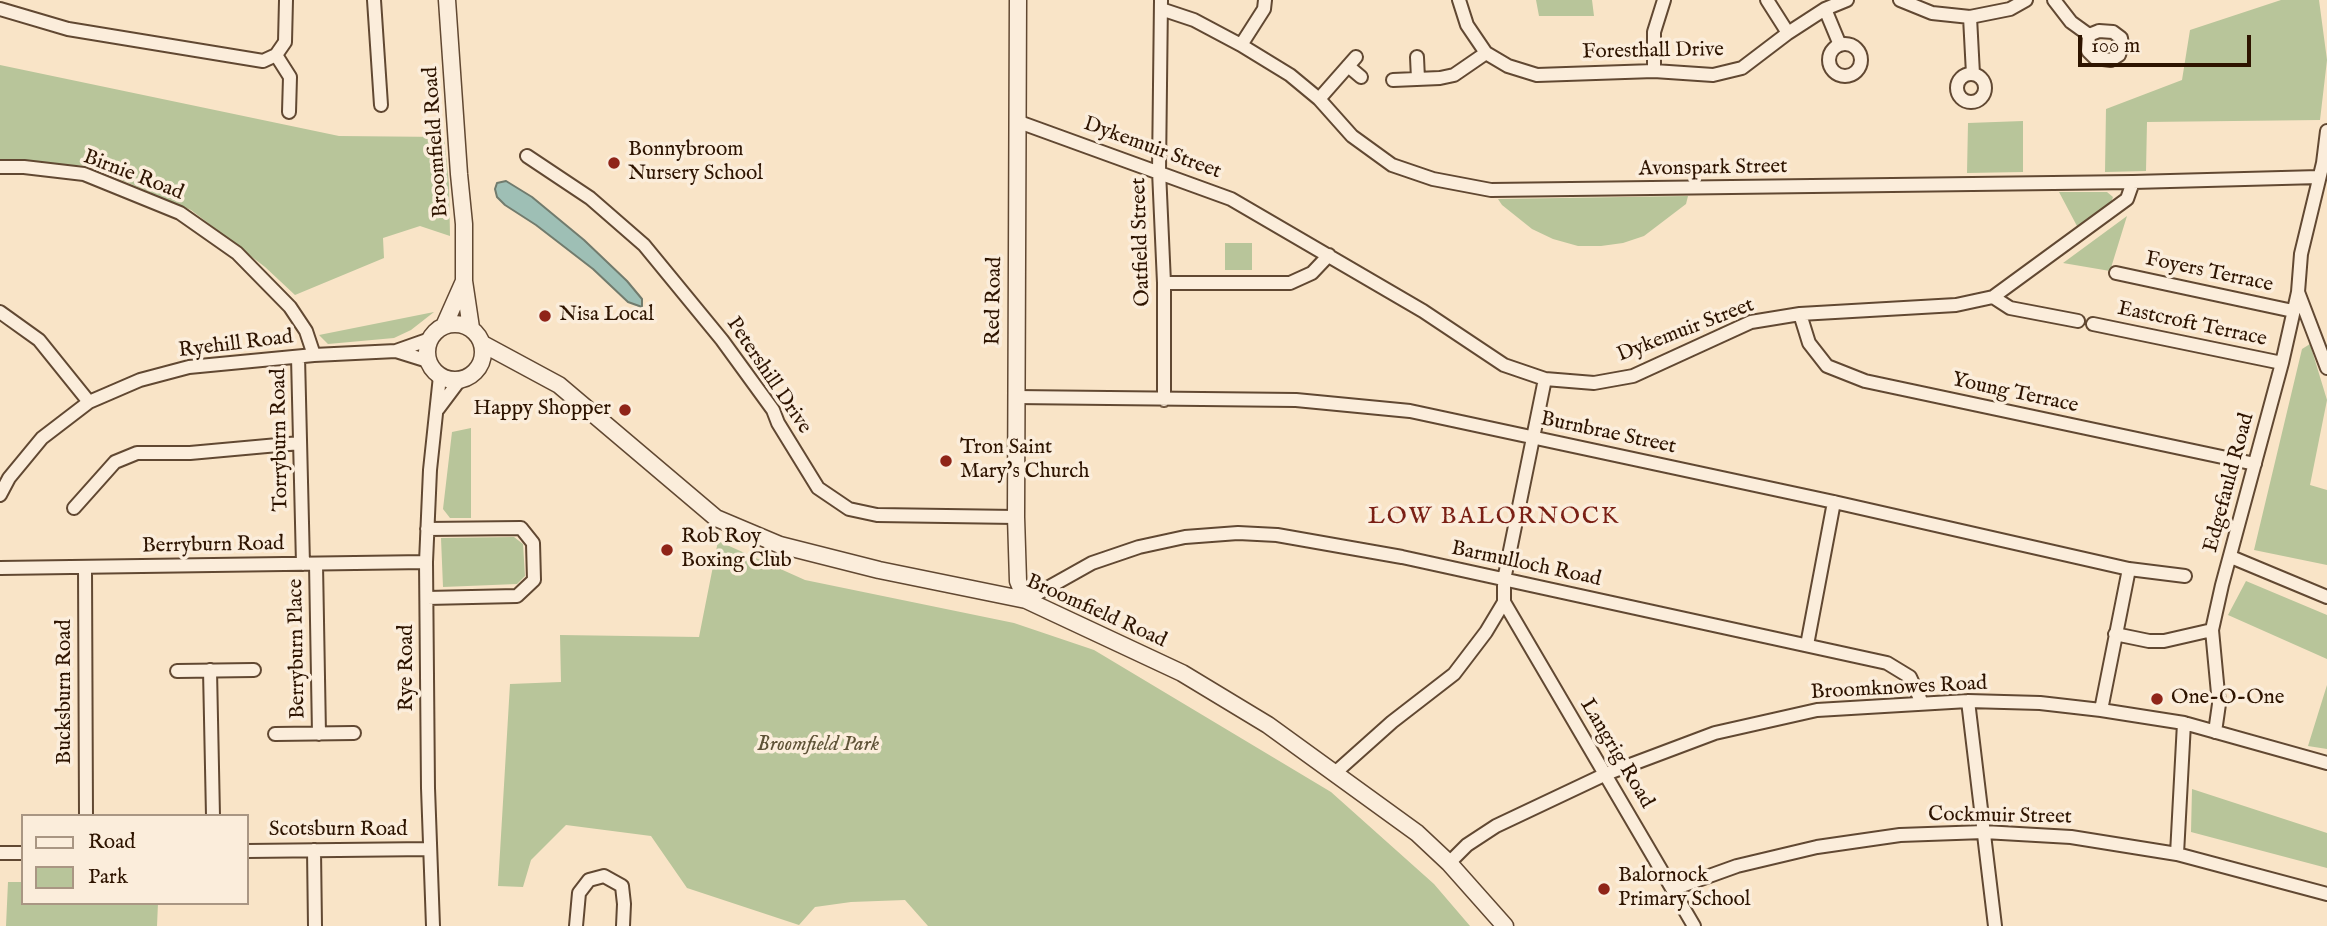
<!DOCTYPE html>
<style>
body{margin:0}
#map{position:relative;width:2327px;height:926px;overflow:hidden;background:#f9e4c7;font-family:"IM FELL English",serif}
canvas{display:block}
.legend{position:absolute;left:21px;top:814px;width:228px;height:91px;box-sizing:border-box;background:#fbeddb;border:2px solid #a99683;margin:0;padding:9px 12px;list-style:none;font-size:21px;color:#2e1400}
.legend li{display:flex;align-items:center;gap:14px;height:35px}
.legend b{width:35px;border:2px solid #a99683}
.scale{position:absolute;left:2078px;top:35px;width:173px;height:32px;box-sizing:border-box;border:4px solid #2e1400;border-top:0;padding-left:9px;font-size:21px;line-height:24px;white-space:nowrap;color:#2e1400;-webkit-text-stroke:5px #fbeddb;paint-order:stroke}
</style>
<div id="map">
<canvas width="2327" height="926"></canvas>
<ul class="legend">
<li><b style="height:9px;background:#fbeddb"></b>Road</li>
<li><b style="height:19px;background:#b8c59a"></b>Park</li>
</ul>
<div class="scale">100 m</div>
</div>
<script>
const ctx = document.querySelector('canvas').getContext('2d');
ctx.lineJoin = 'round';
function paint(path, color) { ctx.fillStyle = color; ctx.fill(path, 'evenodd'); }
const shape = rows => new Path2D(rows.map(r => 'M' + r).join(''));
function strokePath(path, color, width, dash) { ctx.strokeStyle = color; ctx.lineWidth = width; ctx.lineCap = dash ? 'butt' : 'round'; ctx.setLineDash(dash || []); ctx.stroke(path); }
function drawText(font, color, halo, rows, align = 'center') {
  ctx.font = font + ' "IM FELL English",serif'; ctx.lineWidth = 7; ctx.setLineDash([]); ctx.textBaseline = 'middle'; ctx.strokeStyle = halo; ctx.fillStyle = color; for (const [text, x, y, turn = 0] of rows) {
    ctx.save(); ctx.translate(x, y); ctx.rotate((+turn || 0) * Math.PI / 180); ctx.textAlign = isNaN(turn) ? turn : align; if (halo) ctx.strokeText(text, 0, 0); ctx.fillText(text, 0, 0); ctx.restore();
  }
}
paint(shape([
 [1536,0,1592,0,1594,16,1539,16],
 [2281,0,2319,0,2327,60,2320,120,2147,122,2146,171,2105,172,2106,109,2182,80,2190,30],
 [0,65,339,136,444,137,449,184,450,236,420,226,383,238,384,258,295,295,265,267,191,210,89,166,0,161],
 [2023,121,2023,172,1967,173,1968,123],
 [2059,192,2107,192,2113,197,2110,205,2077,226],
 [1688,196,1686,204,1644,236,1623,243,1601,246,1578,246,1553,239,1532,229,1502,205,1498,199],
 [2127,216,2110,271,2063,263],
 [1225,243,1252,243,1252,270,1225,270],
 [434,312,411,330,394,338,328,344,319,335],
 [2310,344,2327,400,2310,485,2327,490,2327,565,2254,550,2302,349],
 [471,428,471,518,450,518,443,509,452,432],
 [514,537,523,544,525,576,517,584,443,587,441,538],
 [718,541,805,580,1014,623,1094,650,1331,792,1434,884,1470,926,928,926,905,900,851,902,815,907,799,925,687,888,651,836,566,825,531,860,523,887,498,886,510,684,561,682,560,635,699,637],
 [2246,581,2327,615,2327,659,2228,615],
 [2327,685,2327,749,2308,746],
 [2192,789,2327,833,2327,868,2191,832],
 [8,882,23,882,23,903,158,903,157,926,6,926]
]), '#b8c59a');
const water = shape([
 [506,181,532,197,584,240,627,281,642,299,642,307,628,302,593,269,536,225,505,205,497,197,495,189,497,183,506,181]
]);
paint(water, '#9ebfb5');
strokePath(water, '#717b6d', 2);
const minor = shape([
 [374,0,381,105],
 [1161,0,1159,171,1164,283,1164,400],
 [1459,0,1467,25,1486,53,1508,66,1537,75,1654,71,1713,75,1742,68,1788,33,1825,9,1847,0],
 [1767,0,1788,33],
 [1900,0,1932,13,1970,17,2010,9,2026,0],
 [2054,0,2071,22,2089,35],
 [0,9,68,29,263,61,276,55,285,42,286,0],
 [1161,9,1194,20,1241,45,1290,75,1319,99,1352,136,1392,165,1433,179,1491,190,2133,182,2319,177],
 [1825,9,1840,45],
 [1970,17,1973,74],
 [2099,31,2113,32,2121,38,2122,45,2119,55,2111,60,2095,58,2088,51,2089,35,2099,31],
 '1829 60a16 16 0 1 1 32 0a16 16 0 1 1-32 0Z',
 [1241,45,1264,9,1265,0],
 [276,55,290,77,289,112],
 [1417,57,1418,79],
 [1348,66,1361,77],
 [1654,71,1654,32,1664,0],
 '1957 88a14 14 0 1 1 28 0a14 14 0 1 1-28 0Z',
 [1393,80,1440,78,1454,75,1486,53],
 [1319,99,1356,57],
 [1019,122,1231,199,1423,311,1504,365,1545,379,1594,383,1633,376,1751,322,1800,314,1956,305,1993,297,2127,199,2133,182],
 [527,156,590,198,644,245,722,340,773,410,778,423,818,488,849,509,877,515,1016,517],
 [0,167,24,167,84,174,180,213,237,253,290,307,306,331,314,355],
 [2116,273,2293,311],
 [1164,283,1290,283,1312,273,1329,255],
 [2298,292,2327,368],
 [1993,297,2010,308,2078,321],
 [0,312,39,340,89,402],
 [1800,314,1809,343,1827,366,1865,381,2255,464],
 [2093,324,2282,363],
 [396,351,428,361],
 [298,357,303,564],
 [1015,397,1296,400,1410,411,1834,502,2129,569,2185,576],
 [438,409,459,381],
 [0,495,9,478,42,438,89,402,140,380,189,367,314,355,396,351,430,339],
 [74,508,115,462,137,453,190,453,300,443],
 [2231,557,2327,597],
 [316,564,319,734],
 [85,567,86,816],
 [0,568,426,562],
 [427,598,517,596,534,580,533,543,521,528,427,529],
 [1026,600,1092,563,1139,547,1185,537,1238,533,1277,535,1402,557,1887,663,1910,677,1922,703],
 [1504,602,1694,926],
 [2115,634,2149,641,2164,641,2212,630],
 [1807,645,1834,502],
 [210,670,213,816],
 [177,671,254,670],
 [1968,701,1995,926],
 [2101,710,2129,569],
 [2215,732,2219,704,2212,630,2222,585,2282,363,2298,292,2301,254,2323,163,2327,131],
 [275,734,354,733],
 [1336,772,1392,722,1454,674,1486,632,1504,602,1504,580,1545,379],
 [314,850,315,926],
 [247,851,430,849],
 [0,853,23,853],
 [2177,854,2184,723],
 [1449,863,1467,845,1496,826,1606,774,1715,733,1817,710,1968,701,2040,703,2101,710,2184,723,2327,763],
 [1673,889,1737,866,1817,847,1900,835,1984,832,2071,837,2177,854,2327,894],
 [433,926,428,788,426,562,430,470,440,376],
 [576,926,579,893,589,880,604,876,622,886,624,904,623,926]
]);
const tertiary = shape([
 [447,0,459,174,464,224,464,281,471,328],
 [1018,0,1016,517,1018,581,1026,600],
 '427 352a28 28 0 1 1 56 0a28 28 0 1 1-56 0Z',
 [444,326,464,281],
 [483,344,559,385,716,518,780,545,879,570,1026,600,1182,673,1268,725,1417,833,1449,863,1505,926]
]);
strokePath(minor, '#614832', 16);
strokePath(tertiary, '#614832', 19);
strokePath(minor, '#fbeddb', 12);
strokePath(tertiary, '#fbeddb', 16);
for (const [x, y, r, color] of [
 [614,163,7,"#8f2418"],
 [545,316,7,"#8f2418"],
 [625,410,7,"#8f2418"],
 [946,461,7,"#8f2418"],
 [667,550,7,"#8f2418"],
 [2157,699,7,"#8f2418"],
 [1604,889,7,"#8f2418"]
]) { const dot = new Path2D(); dot.arc(x, y, r, 0, 2 * Math.PI); ctx.fillStyle = color; ctx.fill(dot); strokePath(dot, '#fbeddb', 2.5); }
drawText('21px', '#2e1400', '#fbeddb', [
 ["Foresthall Drive",1653,52,-1],
 ["Broomfield Road",437,142,-94],
 ["Dykemuir Street",1152,149,20],
 ["Avonspark Street",1713,169,-1],
 ["Birnie Road",133,176,21],
 ["Oatfield Street",1142,242,-92],
 ["Foyers Terrace",2209,273,12],
 ["Red Road",995,301,-89],
 ["Eastcroft Terrace",2192,325,12],
 ["Dykemuir Street",1686,331,-21],
 ["Ryehill Road",236,345,-7],
 ["Petershill Drive",768,376,56],
 ["Young Terrace",2015,394,12],
 ["Burnbrae Street",1608,434,12],
 ["Torryburn Road",281,440,-91],
 ["Edgefauld Road",2230,483,-75],
 ["Berryburn Road",213,546,-1],
 ["Barmulloch Road",1526,565,12],
 ["Broomfield Road",1096,612,24],
 ["Berryburn Place",298,649,-91],
 ["Rye Road",408,668,-90],
 ["Broomknowes Road",1899,689,-3],
 ["Bucksburn Road",66,692,-90],
 ["Langrig Road",1616,754,59],
 ["Cockmuir Street",2000,817,1],
 ["Scotsburn Road",338,831]
]);
drawText('21px', '#2e1400', '#fbeddb', [
 ["Bonnybroom",628,151],
 ["Nursery School",628,175],
 ["Nisa Local",559,316],
 ["Happy Shopper",611,410,"right"],
 ["Tron Saint",960,449],
 ["Mary's Church",960,473],
 ["Rob Roy",681,538],
 ["Boxing Club",681,562],
 ["One-O-One",2171,699],
 ["Balornock",1618,877],
 ["Primary School",1618,901]
], 'left');
drawText('italic 21px', '#5e5236', '#fbeddb', [
 ["Broomfield Park",818,746]
]);
ctx.letterSpacing = '2px';
drawText('24px', '#7a1f14', '#fbeddb', [
 ["LOW BALORNOCK",1494,518]
]);
ctx.letterSpacing = '0px';
</script>
